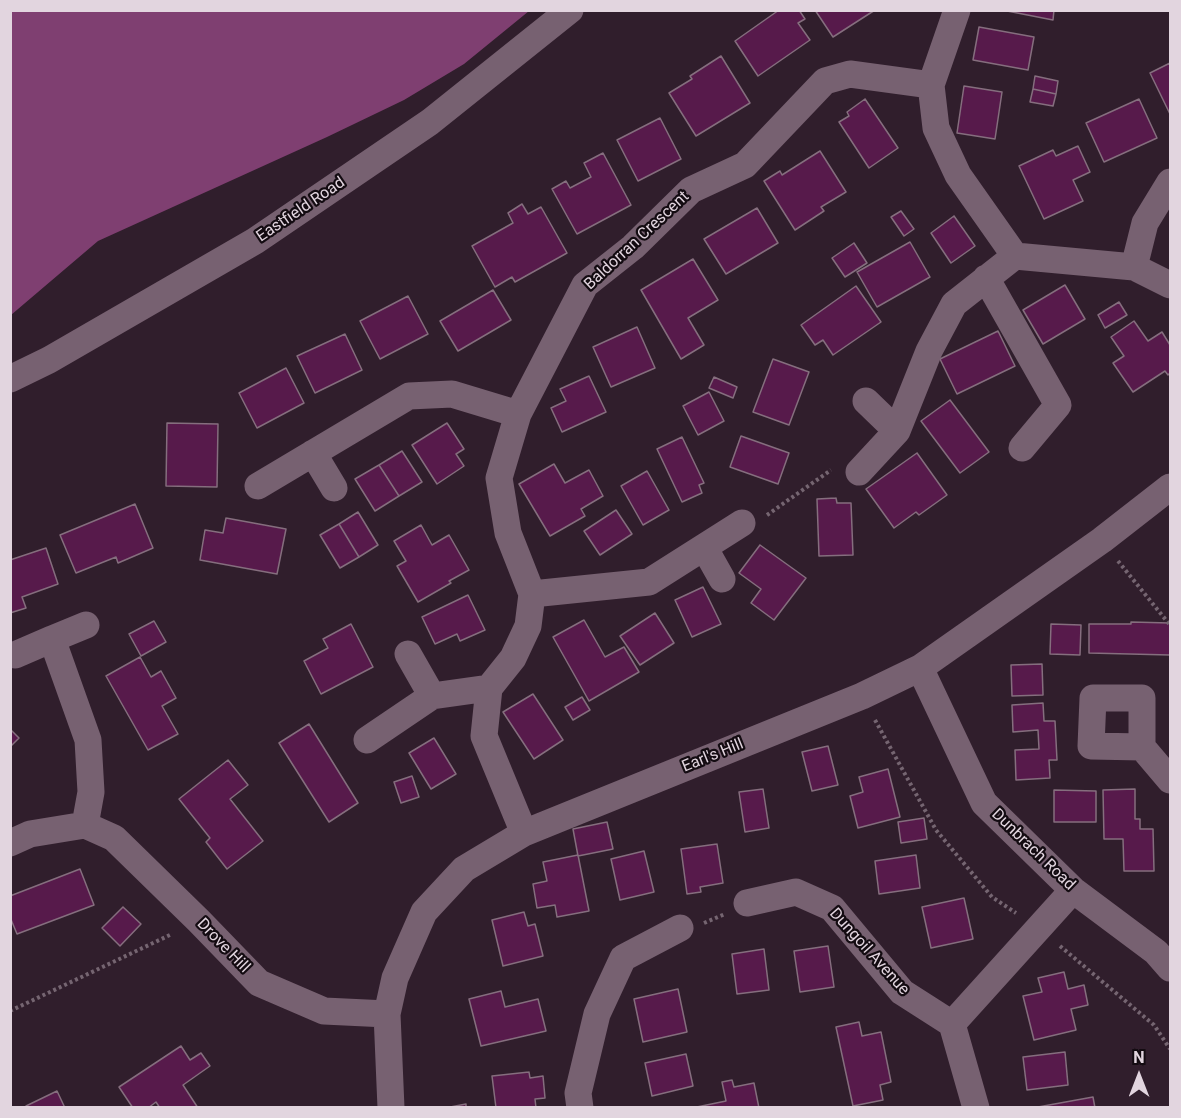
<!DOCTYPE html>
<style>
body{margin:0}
#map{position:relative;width:1181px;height:1118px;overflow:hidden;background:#301e2c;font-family:Roboto,sans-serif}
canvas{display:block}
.frame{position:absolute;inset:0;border:12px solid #e2d5df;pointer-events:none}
.north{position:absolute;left:1109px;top:1046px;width:60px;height:60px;-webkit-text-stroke:4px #130b11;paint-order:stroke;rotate:0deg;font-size:16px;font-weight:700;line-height:24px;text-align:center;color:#e2d5df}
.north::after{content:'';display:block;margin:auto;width:21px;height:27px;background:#e2d5df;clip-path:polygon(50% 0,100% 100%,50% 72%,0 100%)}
</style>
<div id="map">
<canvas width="1181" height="1118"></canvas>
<div class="frame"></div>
<div class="north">N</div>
</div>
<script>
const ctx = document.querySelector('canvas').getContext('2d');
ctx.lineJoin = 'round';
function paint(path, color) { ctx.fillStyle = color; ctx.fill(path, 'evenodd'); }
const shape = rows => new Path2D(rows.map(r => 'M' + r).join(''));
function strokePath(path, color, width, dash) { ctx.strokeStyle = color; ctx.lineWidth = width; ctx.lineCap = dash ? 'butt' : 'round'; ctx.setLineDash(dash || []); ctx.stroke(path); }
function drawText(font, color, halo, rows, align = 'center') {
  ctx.font = font + ' Roboto,sans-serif'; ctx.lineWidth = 4.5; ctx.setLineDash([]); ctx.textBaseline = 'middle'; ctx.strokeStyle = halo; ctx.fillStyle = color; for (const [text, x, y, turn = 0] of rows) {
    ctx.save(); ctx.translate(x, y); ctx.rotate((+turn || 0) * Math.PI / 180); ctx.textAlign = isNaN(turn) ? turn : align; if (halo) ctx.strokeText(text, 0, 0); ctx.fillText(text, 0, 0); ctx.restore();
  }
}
paint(shape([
 [11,10,529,10,529,11,464,64,404,100,327,137,98,241,11,315]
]), '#7f3f71');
const building = shape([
 [779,10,799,10,805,19,798,23,810,40,758,76,735,41,779,10],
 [815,10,875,10,833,37,815,10],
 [1002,10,1054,10,1053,20,1002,10],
 [979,27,1034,37,1028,70,973,60,979,27],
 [721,56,750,103,696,136,669,93,692,79,690,76,721,56],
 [1170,63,1170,114,1150,73,1170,63],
 [1035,76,1058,81,1056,94,1033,89,1035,76],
 [964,86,1002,92,995,139,957,133,964,86],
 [1033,89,1056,94,1053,106,1030,102,1033,89],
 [865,99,898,148,869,168,839,122,849,116,847,112,865,99],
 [1139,99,1157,138,1104,162,1086,123,1139,99],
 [660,118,681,159,638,181,617,140,660,118],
 [1078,146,1090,172,1073,180,1083,201,1044,219,1019,166,1053,150,1056,156,1078,146],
 [820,151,846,192,821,207,824,211,795,230,764,181,780,171,782,175,820,151],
 [603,153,631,205,577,234,552,189,566,181,570,188,591,177,584,163,603,153],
 [522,204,528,214,541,207,567,253,515,282,512,277,495,287,472,246,513,223,508,213,522,204],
 [757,208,778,243,726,274,704,239,757,208],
 [901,211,914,229,904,236,891,217,901,211],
 [954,216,975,246,951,263,931,233,954,216],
 [910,242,930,277,877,307,857,272,910,242],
 [854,243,867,263,845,277,832,258,854,243],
 [693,259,718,300,688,318,704,345,681,359,641,290,693,259],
 [1065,285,1085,319,1043,344,1023,310,1065,285],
 [856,286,881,322,833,355,823,340,815,345,801,325,856,286],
 [493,290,511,320,458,351,440,321,493,290],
 [408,296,428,334,380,359,360,321,408,296],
 [1119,302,1127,315,1105,328,1098,315,1119,302],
 [1134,321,1148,341,1162,332,1170,345,1170,373,1168,375,1165,371,1133,392,1113,363,1124,356,1111,337,1134,321],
 [637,327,655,368,611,387,593,347,637,327],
 [998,331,1015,366,957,394,940,359,998,331],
 [345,334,362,370,315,393,297,356,345,334],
 [773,359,809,372,789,425,753,412,773,359],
 [286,368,304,403,257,428,239,393,286,368],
 [589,376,606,412,562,432,551,408,566,401,560,389,589,376],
 [714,377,737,387,733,398,709,388,714,377],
 [709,392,724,421,698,435,683,406,709,392],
 [950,400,989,452,960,473,921,421,950,400],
 [167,423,218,424,217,487,166,486,167,423],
 [447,423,464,449,456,454,464,466,437,484,412,445,447,423],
 [741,436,789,453,778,484,730,467,741,436],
 [682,437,704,483,699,485,702,493,682,502,657,449,682,437],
 [402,451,422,482,399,496,379,465,402,451],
 [917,453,947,495,919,515,916,512,894,528,866,489,917,453],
 [554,464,565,483,589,470,603,496,581,509,585,516,550,536,519,484,554,464],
 [379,465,399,496,375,511,355,479,379,465],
 [647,471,669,510,643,525,621,486,647,471],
 [836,498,837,503,851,503,853,555,819,556,817,499,836,498],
 [135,504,153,548,118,563,116,557,76,573,60,535,135,504],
 [616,510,632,534,600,555,584,531,616,510],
 [358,512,378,545,359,557,339,524,358,512],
 [226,518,286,529,277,574,200,560,205,530,223,533,226,518],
 [339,524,359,557,340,568,320,535,339,524],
 [421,525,432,545,449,535,469,570,449,581,451,583,418,602,397,566,406,561,394,541,421,525],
 [760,545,806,578,774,620,751,603,761,589,739,573,760,545],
 [46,548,58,584,22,597,26,608,10,613,10,560,46,548],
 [703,587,721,624,692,637,675,600,703,587],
 [468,595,485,630,460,641,457,634,435,644,422,617,468,595],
 [655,613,674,643,640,665,620,636,655,613],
 [584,620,605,657,624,647,639,672,589,701,553,637,584,620],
 [154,621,166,642,141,656,129,634,154,621],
 [1131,622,1170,623,1170,655,1089,653,1089,624,1131,624,1131,622],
 [351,624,373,667,321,694,304,661,328,648,323,639,351,624],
 [1051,624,1081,625,1080,655,1050,654,1051,624],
 [140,657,151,677,161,671,176,698,162,706,178,734,148,750,106,676,140,657],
 [1042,664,1043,695,1012,696,1011,665,1042,664],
 [533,694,563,740,534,759,503,712,533,694],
 [582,697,590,710,573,720,565,707,582,697],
 [1043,703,1044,721,1055,721,1057,760,1049,760,1050,778,1016,780,1015,750,1039,749,1038,730,1013,732,1012,705,1043,703],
 [309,724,358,803,329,822,279,743,309,724],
 [10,729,19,738,10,747,10,729],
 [434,738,456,774,431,789,409,753,434,738],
 [828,746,838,785,812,791,802,752,828,746],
 [228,760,248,785,230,799,263,841,227,869,206,842,210,838,179,799,228,760],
 [888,769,900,817,858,828,850,796,863,792,859,777,888,769],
 [412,776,419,797,401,803,394,782,412,776],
 [763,789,769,828,745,832,739,792,763,789],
 [1135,789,1135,819,1140,819,1140,829,1153,829,1154,871,1124,871,1123,839,1104,839,1103,790,1135,789],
 [1054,790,1096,791,1096,822,1054,822,1054,790],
 [924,818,927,839,901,843,898,822,924,818],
 [607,822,613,849,578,856,573,829,607,822],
 [717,844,723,883,700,887,701,892,687,894,681,849,717,844],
 [644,851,654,892,620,900,611,859,644,851],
 [578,855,589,911,557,917,555,905,537,908,533,884,547,881,543,862,578,855],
 [916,855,920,888,879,894,875,861,916,855],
 [80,869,94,905,17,934,10,917,10,896,80,869],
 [964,898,973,939,931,948,922,907,964,898],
 [123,907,141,924,120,946,102,928,123,907],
 [524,912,528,926,535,924,543,956,503,966,492,920,524,912],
 [828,946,834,987,800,992,794,951,828,946],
 [764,949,769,990,737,994,732,954,764,949],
 [1064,972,1068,989,1084,985,1088,1005,1071,1009,1076,1030,1034,1040,1023,996,1042,992,1038,978,1064,972],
 [678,989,687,1032,643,1042,634,999,678,989],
 [501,991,505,1007,538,999,546,1031,481,1046,469,999,501,991],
 [859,1022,862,1036,881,1032,891,1082,880,1085,883,1100,853,1106,836,1027,859,1022],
 [181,1046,190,1060,201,1053,210,1066,183,1085,198,1108,160,1108,156,1102,148,1108,133,1108,119,1087,181,1046],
 [1065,1052,1068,1085,1027,1090,1023,1057,1065,1052],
 [686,1054,693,1086,652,1096,645,1063,686,1054],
 [529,1072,530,1078,543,1076,545,1098,535,1099,536,1108,496,1108,492,1076,529,1072],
 [732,1080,734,1087,754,1083,759,1108,692,1108,726,1101,722,1082,732,1080],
 [57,1091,65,1108,27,1108,26,1106,57,1091],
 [1093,1097,1095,1108,1038,1108,1038,1107,1093,1097],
 [466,1104,466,1108,445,1108,466,1104]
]);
paint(building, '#571a4b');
strokePath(building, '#856e7e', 1.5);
strokePath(shape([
 [767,515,831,470],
 [1118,561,1170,625],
 [875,720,936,830,992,897,1016,913],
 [704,923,725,914],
 [1060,946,1154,1025,1170,1049],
 [10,1011,172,934]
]), '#756571', 4, [3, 3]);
strokePath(shape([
 [931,85,957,10],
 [1134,267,1145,223,1170,182],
 [986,278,1058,405,1022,448],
 [10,379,49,360,255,241,430,122,570,10],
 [866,401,897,431],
 [313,453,334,488],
 [859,472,897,431,929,351,954,304,1015,256],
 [258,486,409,396,452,394,518,414],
 [704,547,722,579],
 [532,594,649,582,742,523],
 [408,654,432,696],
 [15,655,52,639],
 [920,668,984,803,1073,890,1156,952,1170,968],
 [367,740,432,696,489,688],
 [1142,747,1091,746,1093,698,1142,698,1142,747,1170,780],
 [85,825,91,792,88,740,52,639,86,625],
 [524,833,484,736,489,688,513,658,528,626,532,594,508,533,499,478,518,414,585,285,633,247,691,190,745,165,825,81,850,74,931,85,936,128,958,175,1015,256,1134,267,1170,285],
 [10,843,30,834,85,825,114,838,199,921,259,983,324,1011,387,1014],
 [747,903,796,892,832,908,902,992,952,1024],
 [391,1108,387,1014,395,978,424,912,464,869,524,833,862,696,920,668,1102,540,1170,487],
 [580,1108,578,1093,597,1014,623,958,680,928],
 [976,1108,952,1024,1073,890]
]), '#776171', 27);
drawText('16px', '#e2d5df', '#130b11', [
 ["Eastfield Road",301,210,-34],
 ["Baldorran Crescent",637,241,-43],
 ["Earl's Hill",713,756,-22],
 ["Dunbrach Road",1033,850,44],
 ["Drove Hill",223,946,46],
 ["Dungoil Avenue",869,952,48]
]);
</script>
